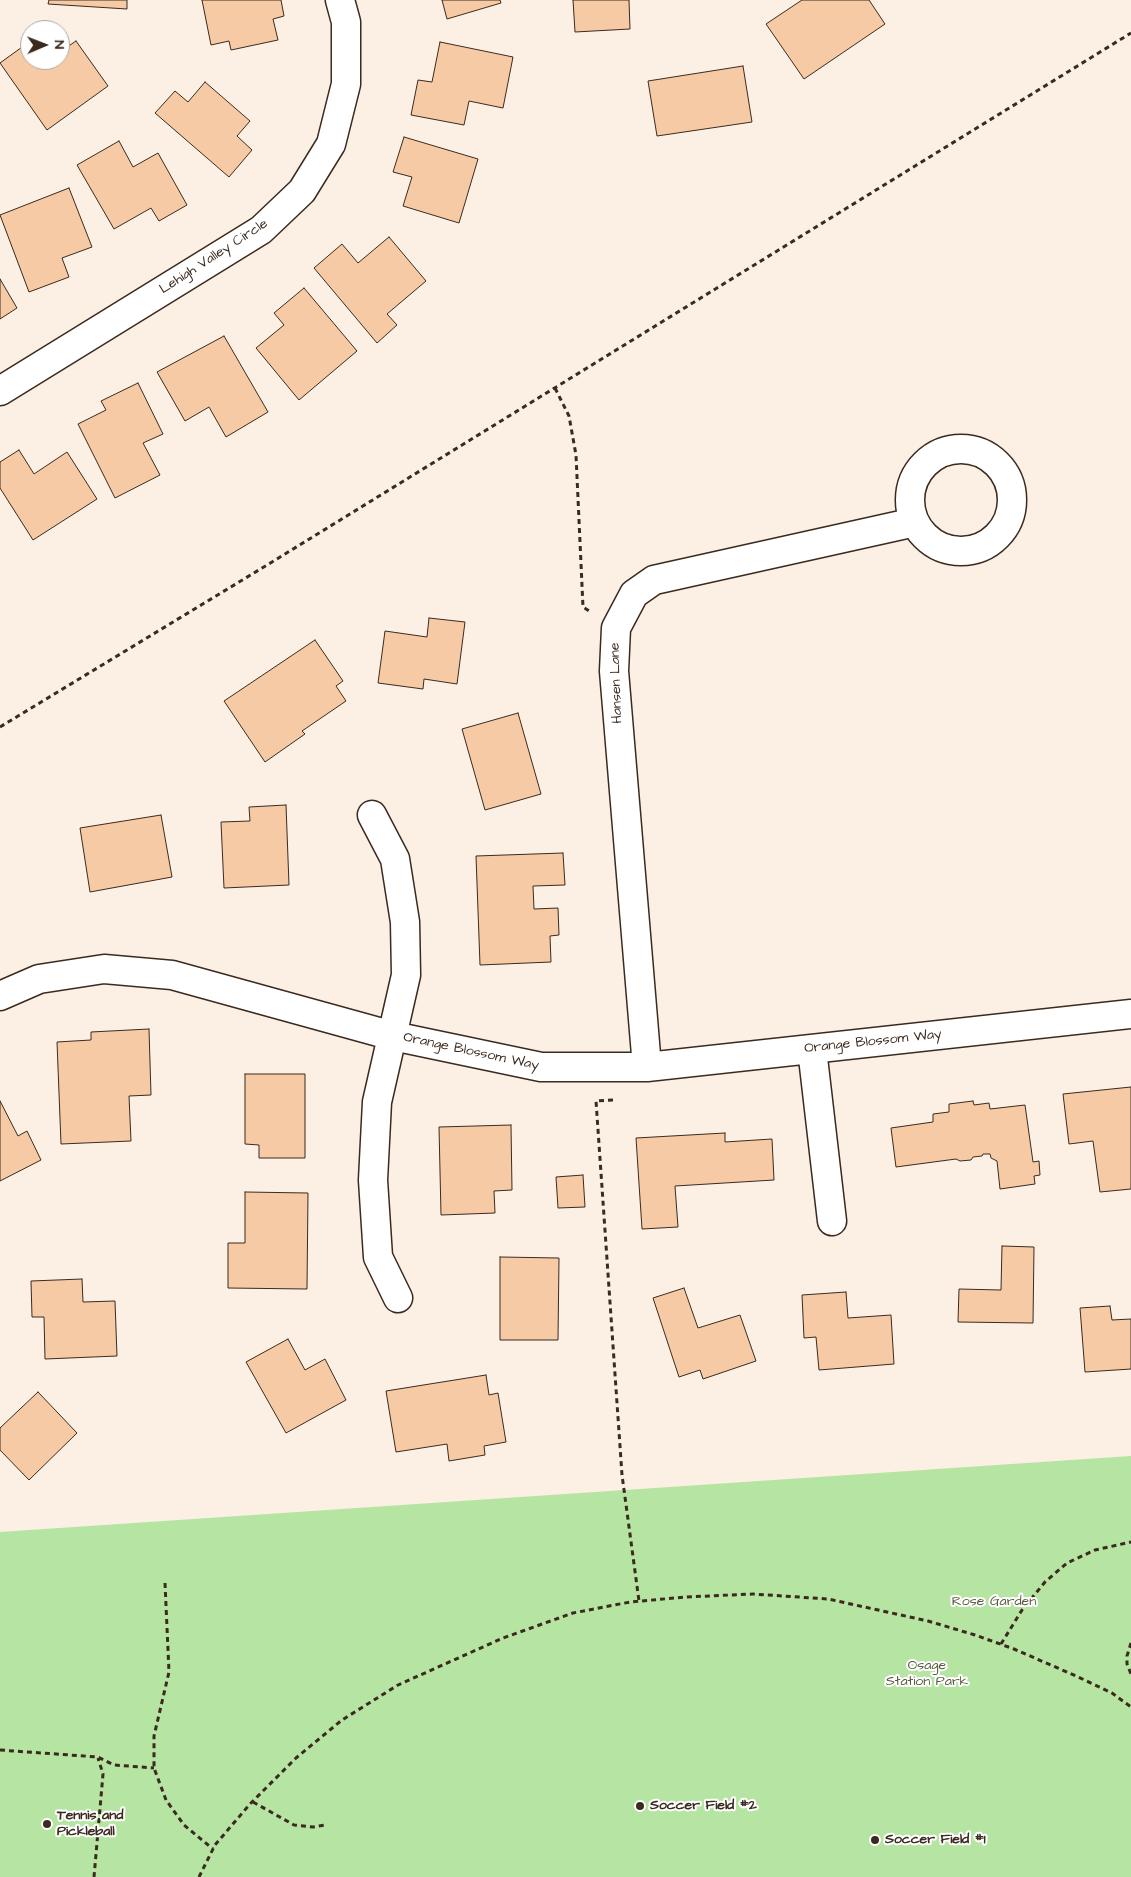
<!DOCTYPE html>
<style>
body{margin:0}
#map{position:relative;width:1131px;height:1877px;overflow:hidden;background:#fcefe4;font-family:"Architects Daughter",sans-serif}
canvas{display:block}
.north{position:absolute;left:20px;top:20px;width:50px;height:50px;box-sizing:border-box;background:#fff;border:1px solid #b1aaa5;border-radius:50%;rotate:89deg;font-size:14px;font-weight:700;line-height:20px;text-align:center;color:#3b2a1e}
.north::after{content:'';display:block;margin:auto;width:18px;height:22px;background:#3b2a1e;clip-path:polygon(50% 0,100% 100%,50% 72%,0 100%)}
</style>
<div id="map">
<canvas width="1131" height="1877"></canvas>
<div class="north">N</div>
</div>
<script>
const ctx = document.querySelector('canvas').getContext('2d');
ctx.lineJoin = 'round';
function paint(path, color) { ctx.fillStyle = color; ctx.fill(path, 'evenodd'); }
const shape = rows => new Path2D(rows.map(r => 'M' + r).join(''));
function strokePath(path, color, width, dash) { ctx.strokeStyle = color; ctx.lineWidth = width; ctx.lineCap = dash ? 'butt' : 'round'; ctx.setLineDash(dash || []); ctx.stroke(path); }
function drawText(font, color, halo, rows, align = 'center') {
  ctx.font = font + ' "Architects Daughter",sans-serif'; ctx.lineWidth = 4; ctx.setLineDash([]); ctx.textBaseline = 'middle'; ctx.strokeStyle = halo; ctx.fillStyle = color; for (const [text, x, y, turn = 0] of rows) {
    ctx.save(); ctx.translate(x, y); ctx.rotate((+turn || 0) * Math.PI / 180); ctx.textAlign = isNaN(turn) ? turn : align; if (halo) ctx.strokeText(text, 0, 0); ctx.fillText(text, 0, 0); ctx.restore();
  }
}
paint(shape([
 [1131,1456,1131,1877,0,1877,0,1532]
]), '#b5e4a3');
const building = shape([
 [49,0,127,0,127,9,48,4,49,0],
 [202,0,281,0,284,16,273,19,278,40,231,50,229,41,211,45,202,0],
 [442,0,500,0,501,3,447,19,442,0],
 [573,0,629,0,630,29,575,32,573,0],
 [802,0,869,0,885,24,804,79,766,24,802,0],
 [76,41,108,86,47,130,0,63,29,42,30,60,42,60,44,63,48,60,60,60,60,52,76,41],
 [440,42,513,57,503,108,469,101,464,125,411,115,418,80,432,82,440,42],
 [743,66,752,122,657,136,648,81,743,66],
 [205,82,250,121,237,136,252,150,229,177,155,113,175,91,188,102,205,82],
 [404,137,478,159,459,223,403,206,412,177,393,172,404,137],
 [119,141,133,167,158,153,187,205,159,221,151,208,114,229,77,165,119,141],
 [69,188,92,247,62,258,69,277,29,292,0,215,69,188],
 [389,237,426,281,387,314,397,325,377,343,314,268,342,244,358,263,389,237],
 [0,279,17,308,0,319,0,279],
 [304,288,357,351,299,400,256,348,284,325,274,313,304,288],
 [224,336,268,412,226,437,209,407,185,421,157,372,224,336],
 [138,383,163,434,143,443,160,475,115,498,78,424,106,410,101,401,138,383],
 [19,450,34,474,67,452,97,499,33,540,0,488,0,462,19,450],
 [429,618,465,622,457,684,424,679,423,689,378,683,385,631,427,637,429,618],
 [315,640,343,681,336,686,346,701,302,731,305,734,265,762,224,701,315,640],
 [518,713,541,794,485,810,462,729,518,713],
 [286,805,289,885,224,888,221,822,250,821,249,807,286,805],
 [161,815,172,877,90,892,80,828,161,815],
 [563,853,565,885,533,886,534,909,558,908,559,935,550,936,551,962,480,965,476,856,563,853],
 [149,1029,151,1095,129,1096,131,1141,61,1144,57,1042,91,1040,91,1032,149,1029],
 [245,1074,305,1074,305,1158,259,1158,259,1145,245,1144,245,1074],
 [1131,1087,1131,1189,1100,1192,1093,1141,1069,1144,1063,1094,1131,1087],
 [0,1101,18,1136,27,1131,41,1160,0,1181,0,1101],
 [973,1101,974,1105,989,1103,990,1109,1025,1105,1033,1162,1039,1161,1040,1175,1034,1176,1035,1184,1000,1189,997,1161,991,1158,990,1154,983,1154,982,1156,973,1157,971,1160,960,1161,956,1159,896,1167,891,1128,933,1122,933,1114,949,1112,949,1104,973,1101],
 [511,1125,512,1190,494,1191,495,1213,441,1215,439,1127,511,1125],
 [725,1133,725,1142,772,1139,774,1180,675,1186,678,1227,642,1229,636,1138,725,1133],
 [583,1175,585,1207,558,1208,556,1177,583,1175],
 [245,1192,308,1193,307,1289,228,1288,228,1243,245,1243,245,1192],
 [1002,1246,1034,1247,1033,1323,958,1322,959,1289,1001,1290,1002,1246],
 [500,1257,559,1258,558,1340,500,1340,500,1257],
 [82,1279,83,1302,115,1301,117,1356,45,1359,44,1317,32,1317,31,1281,82,1279],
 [684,1288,698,1328,740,1315,756,1361,703,1379,700,1370,679,1377,653,1298,684,1288],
 [846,1292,848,1318,891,1315,894,1364,819,1370,816,1337,804,1338,802,1295,846,1292],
 [1110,1306,1112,1320,1131,1319,1131,1369,1085,1372,1080,1308,1110,1306],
 [288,1339,305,1370,325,1359,346,1400,286,1433,246,1362,288,1339],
 [486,1375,489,1395,498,1393,506,1442,484,1446,485,1455,449,1461,447,1444,396,1452,386,1391,486,1375],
 [38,1392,77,1433,29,1480,0,1450,0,1428,38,1392]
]);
paint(building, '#f5caa4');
strokePath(building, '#3b2a1e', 1);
const minor = shape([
 [0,391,261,230,302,191,331,144,346,84,346,22,340,0],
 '910 500a51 51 0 1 1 102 0a51 51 0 1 1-102 0Z',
 [372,815,395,859,405,922,406,975,377,1102,373,1180,378,1257,398,1298],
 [0,996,39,979,104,969,172,975,393,1036,541,1067,647,1067,1131,1014],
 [812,1049,832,1221],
 [647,1067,614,671,616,628,634,594,654,580,915,522]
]);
strokePath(minor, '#3b2a1e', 31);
strokePath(shape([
 [555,388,569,416,576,455,583,607,592,613],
 [0,727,272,562,1131,33],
 [613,1100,596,1101,622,1475,639,1601],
 [165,1583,169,1672,154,1736,154,1768,166,1800,184,1825,213,1849],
 [1131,1643,1127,1656,1127,1664,1131,1674],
 [1001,1644,1022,1610,1045,1582,1067,1563,1095,1550,1131,1542],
 [0,1750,98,1757,114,1765,154,1768],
 [253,1802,294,1825,313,1827,325,1825],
 [94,1877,103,1774,98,1758],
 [199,1877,215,1845,250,1804,296,1758,342,1720,398,1685,503,1638,573,1613,630,1602,686,1597,753,1594,828,1599,928,1621,975,1635,1014,1649,1076,1676,1112,1693,1131,1707]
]), '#3b2a1e', 3, [5, 4]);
strokePath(minor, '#fff', 28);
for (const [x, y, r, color] of [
 [640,1806,5,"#3b2a1e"],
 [47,1824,5,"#3b2a1e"],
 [875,1840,5,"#3b2a1e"]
]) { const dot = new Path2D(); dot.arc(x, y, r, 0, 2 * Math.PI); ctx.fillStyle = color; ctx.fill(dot); strokePath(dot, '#fff', 2); }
drawText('14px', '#3b2a1e', '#fff', [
 ["Lehigh Valley Circle",214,257,-33],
 ["Hansen Lane",617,683,-92],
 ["Orange Blossom Way",873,1042,-6],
 ["Orange Blossom Way",471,1052,12]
]);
drawText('14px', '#5a583f', '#fff', [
 ["Rose Garden",994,1602],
 ["Osage",927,1666],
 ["Station Park",927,1682]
]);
drawText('bold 14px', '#3b2a1e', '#fff', [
 ["Soccer Field #2",650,1806],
 ["Tennis and",57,1816],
 ["Pickleball",57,1832],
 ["Soccer Field #1",885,1840]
], 'left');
</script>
